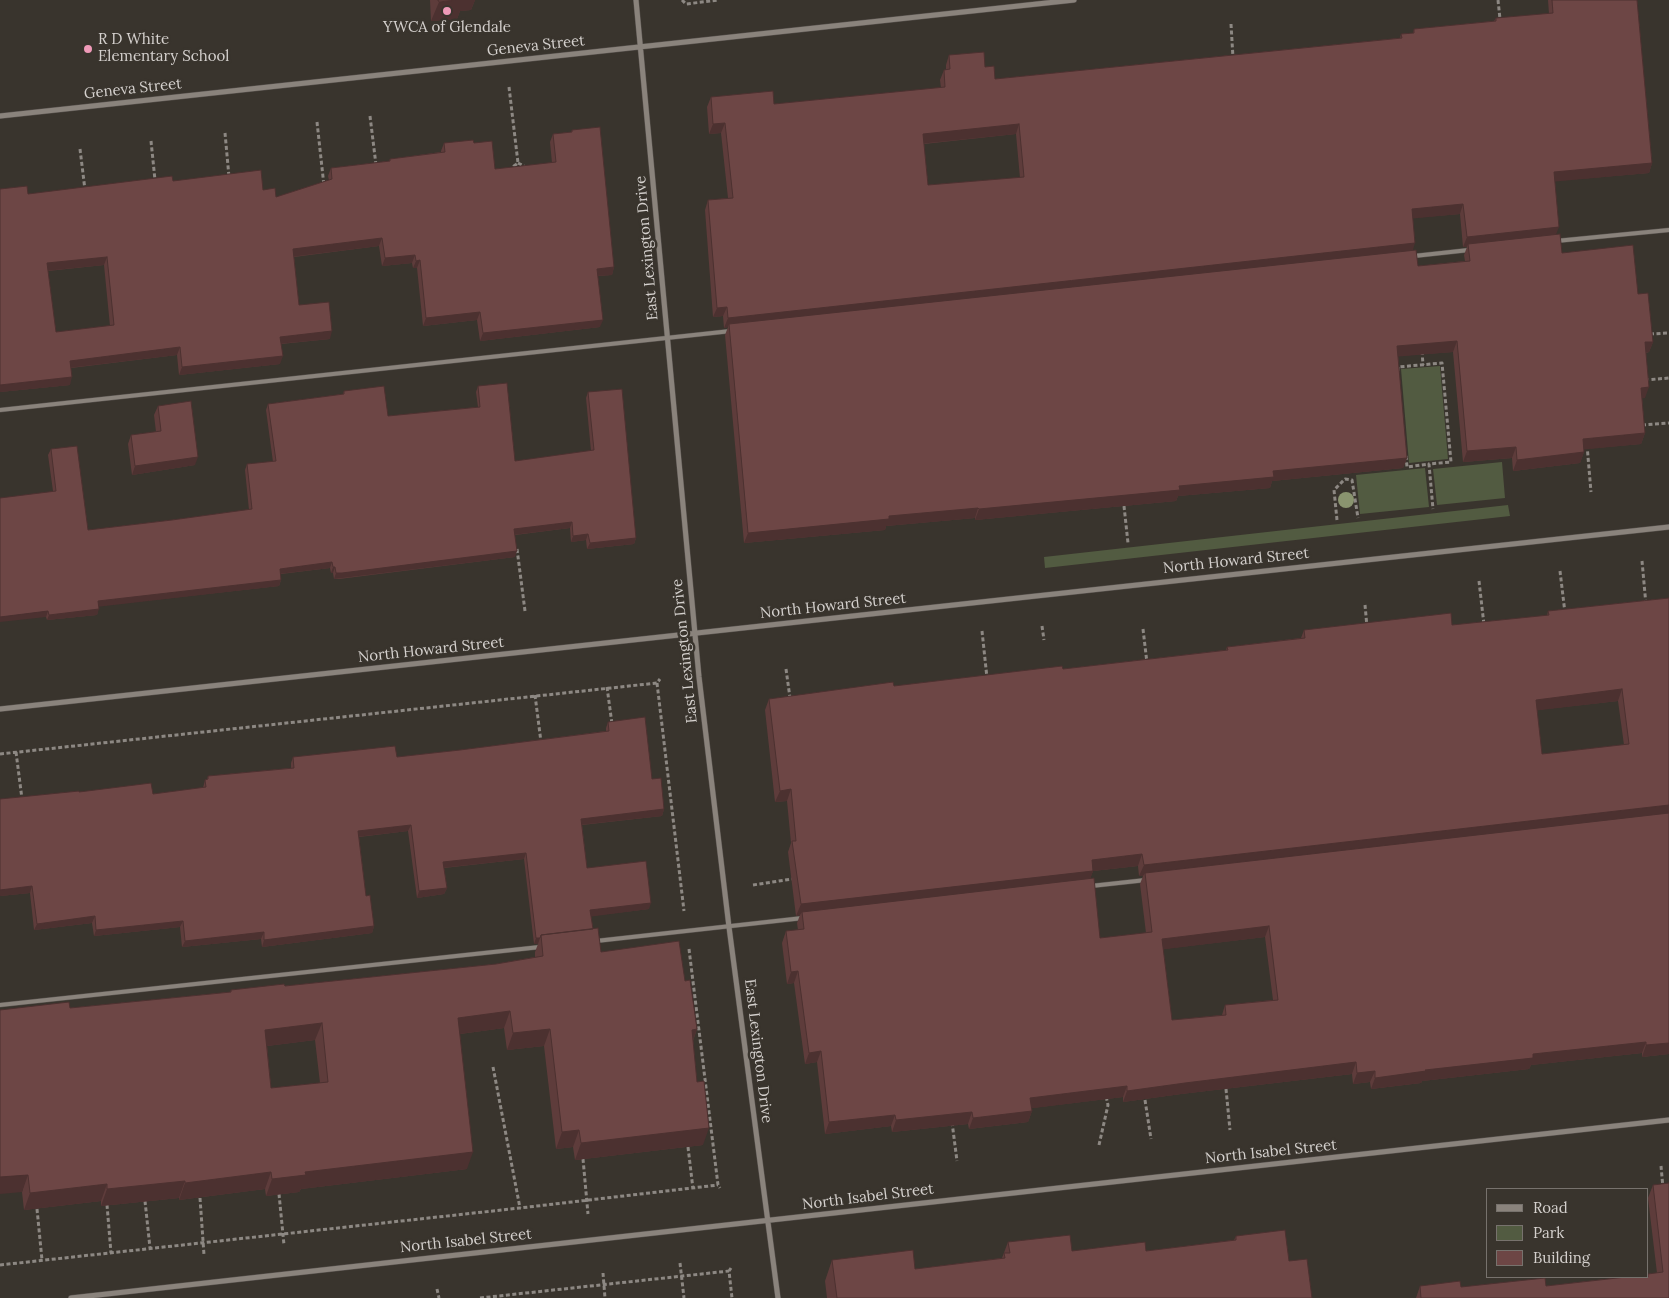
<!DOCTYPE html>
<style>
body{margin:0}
#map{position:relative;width:1669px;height:1298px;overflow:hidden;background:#39342d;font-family:Lora,serif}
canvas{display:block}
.legend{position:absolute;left:1486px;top:1188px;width:162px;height:90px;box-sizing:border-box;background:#39342d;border:1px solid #77726d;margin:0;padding:6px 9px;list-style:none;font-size:15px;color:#d4d0cd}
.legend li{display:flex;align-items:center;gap:10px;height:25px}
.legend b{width:25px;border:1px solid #77726d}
</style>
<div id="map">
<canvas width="1669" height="1298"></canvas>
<ul class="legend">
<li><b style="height:6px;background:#8a837c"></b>Road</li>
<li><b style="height:14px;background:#525b41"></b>Park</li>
<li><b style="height:14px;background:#6d4645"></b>Building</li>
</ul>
</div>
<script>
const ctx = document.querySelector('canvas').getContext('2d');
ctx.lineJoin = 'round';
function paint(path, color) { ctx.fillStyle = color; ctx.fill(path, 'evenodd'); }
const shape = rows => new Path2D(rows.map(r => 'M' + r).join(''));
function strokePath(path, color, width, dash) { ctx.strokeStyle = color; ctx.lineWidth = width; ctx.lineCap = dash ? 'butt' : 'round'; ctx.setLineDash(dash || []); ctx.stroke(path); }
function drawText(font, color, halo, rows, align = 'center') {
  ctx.font = font + ' Lora,serif'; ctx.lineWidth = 5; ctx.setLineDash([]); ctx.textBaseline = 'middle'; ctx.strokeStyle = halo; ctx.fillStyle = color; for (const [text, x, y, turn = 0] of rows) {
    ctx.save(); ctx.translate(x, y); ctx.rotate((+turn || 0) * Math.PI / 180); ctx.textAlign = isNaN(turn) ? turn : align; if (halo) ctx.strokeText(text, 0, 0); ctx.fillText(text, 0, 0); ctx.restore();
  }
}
paint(shape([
 [1440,366,1448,459,1409,463,1401,369],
 [1502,462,1505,498,1437,505,1433,469],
 [1425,468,1429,507,1360,514,1356,475],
 [1508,505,1510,516,1045,568,1044,557]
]), '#525b41');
const service = shape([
 [1556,241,1669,230],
 [1414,256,1469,250],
 [0,410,731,331],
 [1091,886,1146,880],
 [596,941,803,918],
 [0,1005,540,947]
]);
const minor = shape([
 [636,0,699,677,729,927,778,1298],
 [0,116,1074,0],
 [0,709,1669,527],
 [71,1298,1669,1120]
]);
strokePath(service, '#57514d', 5);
strokePath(minor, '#57514d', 6);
strokePath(shape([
 [682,0,686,4,719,0],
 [1498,0,1500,19],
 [1231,24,1233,58],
 [509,87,518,163,514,166,513,169],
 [370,116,376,165],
 [317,122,324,186],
 [225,133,229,177],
 [151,141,155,180],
 [80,149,85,190],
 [518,163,524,166,525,169],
 [1650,334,1669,333],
 [1422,351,1423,365],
 [1398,371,1398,367,1442,363,1451,462,1429,464,1433,509],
 [1645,380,1669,378],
 [1642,425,1669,423],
 [1587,445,1591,492],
 [1406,456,1407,467,1429,464],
 [1124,506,1128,543],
 [1337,520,1334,490,1345,479,1352,480,1358,518],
 [517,549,525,611],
 [1642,561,1646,605],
 [1560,571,1565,613],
 [1479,581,1484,625],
 [1365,605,1367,627],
 [1042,626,1044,640],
 [1143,629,1147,663],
 [982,631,987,678],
 [786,669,790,698],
 [657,683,684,911],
 [607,687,612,724],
 [535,695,541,742],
 [16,752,22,799],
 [0,754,657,683,660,679],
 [753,885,792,879],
 [689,949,718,1185,720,1188],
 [493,1067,520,1208],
 [1226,1089,1230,1130],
 [1145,1100,1151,1139],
 [952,1122,957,1161],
 [1099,1145,1108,1105,1106,1096],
 [688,1147,693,1189],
 [583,1159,588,1214],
 [1661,1166,1663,1188],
 [279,1194,284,1245],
 [200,1198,204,1255],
 [145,1201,150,1248],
 [107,1205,111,1253],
 [37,1209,42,1260],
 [680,1263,684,1298],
 [0,1265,520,1208,718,1185],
 [731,1268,729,1271,732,1298],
 [603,1273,605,1298],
 [437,1289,439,1298],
 [480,1298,729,1271]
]), '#8d8883', 3, [4, 2.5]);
strokePath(service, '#8a837c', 4);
strokePath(minor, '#8a837c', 5);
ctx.fillStyle = '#8a946f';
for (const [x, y] of [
 [1346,500]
]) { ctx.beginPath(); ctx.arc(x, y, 8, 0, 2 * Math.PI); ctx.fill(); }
paint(shape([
 [430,0,475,0,471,10,460,11,457,19,431,21],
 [1548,0,1637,0,1652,163,1649,173,1555,181,1556,234,1562,253,1638,294,1653,342,1649,352,1646,353,1645,398,1642,398,1645,433,1641,444,1584,449,1584,452,1580,463,1513,471,1512,458,1463,462,1453,352,1398,356,1407,458,1403,468,1272,481,1270,488,1178,496,1176,501,975,520,975,518,886,526,885,530,744,543,725,335,728,327,724,328,723,316,713,317,705,210,708,200,728,198,721,133,709,134,707,107,711,97,774,104,941,88,940,80,944,70,946,70,946,65,949,55,985,67,995,79,1400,38,1401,34,1413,33,1414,29,1494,21,1496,18,1549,14],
 [1016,134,1020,178,928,185,924,144],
 [1460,214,1463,247,1467,247,1464,255,1465,261,1418,266,1413,250,1413,218],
 [572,130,614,267,612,275,598,276,600,327,480,341,477,320,423,326,417,268,413,268,412,263,382,266,379,246,294,257,299,305,330,339,281,344,280,364,179,375,177,355,71,368,70,385,0,392,28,194,173,181,263,190,276,197,329,180,328,176,331,168,389,161,390,159,441,152,441,151,444,143,474,143,495,169,552,163,550,142,553,134,571,132],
 [104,265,110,326,56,332,48,271],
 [478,386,515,461,591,451,586,398,588,392,636,538,634,544,587,549,586,540,571,542,570,528,515,535,515,557,339,579,334,579,333,573,331,573,330,568,281,574,281,580,279,586,99,606,97,615,47,620,46,617,53,491,48,455,51,449,88,530,172,520,249,510,245,470,247,464,273,462,266,410,268,404,343,394,344,391,388,416,478,407,476,392],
 [158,406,195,465,132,475,128,444,131,435,156,432,154,415],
 [1669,598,1669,1054,1642,1057,1642,1053,1531,1065,1529,1069,1422,1081,1421,1083,1371,1089,1370,1082,1353,1084,1352,1074,1181,1094,1123,1102,1123,1097,1032,1108,1032,1111,1028,1122,969,1129,968,1124,892,1132,891,1126,825,1134,817,1062,805,1064,794,983,787,984,782,943,786,931,798,930,797,923,800,915,796,916,788,852,791,843,787,801,775,802,765,710,769,699,1063,669,1226,650,1227,647,1301,638,1304,630,1452,625,1547,616,1548,611],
 [1618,701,1624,745,1542,754,1537,710],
 [1138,866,1139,876,1143,876,1140,884,1146,933,1100,938,1090,879,1093,871],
 [1265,937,1273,1000,1225,1005,1222,1015,1172,1020,1163,949],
 [608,722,652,779,664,809,662,816,582,825,587,868,649,909,591,916,593,929,601,952,685,981,697,1029,693,1041,703,1145,575,1160,573,1147,556,1149,544,1046,507,1050,504,1028,460,1034,467,1169,301,1189,299,1192,266,1196,265,1189,179,1200,179,1198,101,1206,101,1201,24,1210,22,1192,70,1008,230,992,231,990,285,986,496,964,535,957,535,952,538,944,534,944,524,859,444,868,447,888,444,894,417,898,408,831,359,837,366,896,374,926,372,933,262,947,261,939,182,947,180,927,94,936,92,923,34,930,30,893,0,896,79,792,153,794,203,788,205,780,207,779,208,776,291,768,291,763,293,757,397,757,460,750,606,731,606,728],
 [315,1040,320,1083,271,1088,267,1046],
 [1653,1185,1669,1298,1416,1298,1420,1286,1461,1287,1546,1286,1657,1273,1648,1198],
 [1236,1236,1289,1261,1312,1298,827,1298,825,1281,832,1260,915,1269,1002,1258,1008,1242,1072,1251,1146,1251,1234,1240]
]), '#5e3c3b');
paint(shape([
 [456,0,475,0,471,10,460,11,457,19,431,21,439,2],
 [725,123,721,133,709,134,713,124],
 [1019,124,1016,134,919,144,923,134],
 [1652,163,1649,173,1550,182,1554,172],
 [1463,204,1460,214,1408,219,1412,209],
 [1559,227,1555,237,1468,244,1467,247,1463,247,1467,237],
 [382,238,379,246,290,257,293,249],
 [1415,243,1412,253,729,324,728,327,724,328,728,318],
 [415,255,412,263,382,266,385,258],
 [107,257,104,265,45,271,47,263],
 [420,260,417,268,413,268,416,261],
 [614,267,612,275,594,276,597,269],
 [727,307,723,316,713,317,717,308],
 [480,312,477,320,423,326,426,318],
 [603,320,600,327,480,341,483,333],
 [332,331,330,339,277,344,280,337],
 [1457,341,1453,352,1393,357,1397,346],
 [1645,342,1653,342,1649,352,1641,353],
 [180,347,177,355,68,368,70,361],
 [283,356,280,364,179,375,182,367],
 [72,377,70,385,0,392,0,385],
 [1649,387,1645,398,1637,399,1641,388],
 [1645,433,1641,444,1579,450,1583,439],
 [1516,447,1512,458,1463,462,1467,451],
 [1584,452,1580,463,1513,471,1517,460],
 [198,457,195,465,132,475,135,466],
 [1407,458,1403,468,1272,481,1270,488,1178,496,1176,501,975,520,979,509,1179,486,1273,471],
 [978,508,975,518,886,526,885,530,744,543,748,533,889,516],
 [572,522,570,528,512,535,514,529],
 [588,534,586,540,571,542,573,536],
 [636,538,634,544,587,549,590,543],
 [517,551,515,557,334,579,336,573],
 [332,562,330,568,278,574,280,569],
 [333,567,335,567,333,573,331,573],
 [281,580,279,586,96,607,98,601],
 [99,609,97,615,47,620,49,615],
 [48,611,46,617,0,622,0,617],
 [1622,689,1618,701,1532,711,1536,700],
 [791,789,787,801,775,802,780,791],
 [1669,805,1669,816,1145,873,1143,876,1139,876,1144,865],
 [664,809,662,816,579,825,581,819],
 [411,825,408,831,356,837,358,831],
 [526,853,524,859,441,868,443,862],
 [1142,854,1138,866,1093,871,1089,882,802,912,800,915,796,916,801,904,1092,860],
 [32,886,30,893,0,896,0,890],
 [447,888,444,894,417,898,419,891],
 [651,903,649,909,588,917,590,910],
 [95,916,92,923,34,930,37,924],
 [183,921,180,927,94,936,96,930],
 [374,926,372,933,262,947,264,940],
 [1269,926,1265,937,1158,950,1162,939],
 [264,932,261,939,182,947,185,941],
 [536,938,540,938,538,944,534,944],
 [798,971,794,983,787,984,791,972],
 [510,1011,504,1028,452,1035,458,1018],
 [322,1023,315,1040,259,1047,265,1030],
 [550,1029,544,1046,507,1050,513,1033],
 [697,1029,691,1046,692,1030],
 [1646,1042,1642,1053,1531,1065,1529,1069,1422,1081,1421,1083,1371,1089,1375,1078,1533,1054],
 [1669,1043,1669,1054,1642,1057,1646,1045],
 [821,1051,817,1062,805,1064,809,1053],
 [1356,1062,1352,1074,1181,1094,1123,1102,1127,1091,1185,1083],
 [1375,1071,1370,1082,1353,1084,1357,1073],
 [1127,1086,1123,1097,1026,1109,1030,1098],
 [1032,1111,1028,1122,969,1129,973,1118],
 [972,1112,968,1124,892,1132,896,1120],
 [895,1115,891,1126,825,1134,829,1122],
 [709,1128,703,1145,575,1160,581,1143],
 [579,1130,573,1147,556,1149,562,1132],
 [473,1152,467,1169,301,1189,299,1192,266,1196,272,1179,305,1172],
 [271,1172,265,1189,179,1200,185,1183],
 [28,1175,22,1192,0,1194,0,1177],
 [185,1181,179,1198,101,1206,107,1189],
 [107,1184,101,1201,24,1210,30,1193]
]), '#4c3130');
const building = shape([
 [438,0,456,0,439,2,438,0],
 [1552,0,1637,0,1652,163,1554,172,1559,227,1467,237,1463,204,1412,209,1415,243,728,318,727,307,717,308,708,200,733,198,725,123,713,124,711,97,773,91,774,104,945,87,944,70,950,69,949,55,984,52,985,67,994,66,995,79,1402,38,1401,34,1414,33,1414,29,1496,21,1496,18,1553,13,1552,0],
 [1019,124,1024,177,928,185,923,134,1019,124],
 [600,127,614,267,597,269,603,320,483,333,480,312,426,318,420,260,416,261,415,255,385,258,382,238,293,249,299,305,329,302,332,331,280,337,283,356,182,367,180,347,70,361,72,377,0,385,0,189,27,186,28,194,172,176,173,181,261,170,263,190,275,188,276,197,332,179,331,168,390,161,390,159,445,152,444,143,473,140,474,143,492,141,495,169,556,162,553,134,572,132,572,130,600,127],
 [107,257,114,325,56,332,47,263,107,257],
 [1560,234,1562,253,1633,245,1638,294,1648,293,1653,342,1645,342,1649,387,1641,388,1645,433,1583,439,1584,452,1517,460,1516,447,1467,451,1457,341,1397,346,1407,458,1273,471,1274,477,1179,486,1180,490,979,509,978,508,889,516,889,519,748,533,729,324,1416,250,1418,266,1470,261,1468,244,1560,234],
 [507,383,515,461,594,450,588,392,622,389,636,538,590,543,588,534,573,536,572,522,514,529,517,551,342,573,336,573,335,567,333,567,332,562,280,569,281,580,98,601,99,609,49,615,48,611,0,617,0,498,56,491,51,449,77,446,88,530,172,520,252,509,247,464,276,461,268,404,344,394,344,391,384,386,388,416,480,407,478,386,507,383],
 [191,401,198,457,135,466,131,435,161,431,158,406,191,401],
 [1669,598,1669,805,1144,865,1142,854,1092,860,1093,871,801,904,792,841,796,841,791,789,780,791,769,699,893,682,894,686,1062,666,1063,669,1228,650,1227,647,1305,638,1304,630,1451,613,1452,625,1549,615,1548,611,1669,598],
 [1622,689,1629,744,1542,754,1536,700,1622,689],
 [645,717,652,779,661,778,664,809,581,819,587,868,646,861,651,903,590,910,593,929,541,935,540,938,536,938,526,853,443,862,447,888,419,891,411,825,358,831,366,896,370,895,374,926,264,940,264,932,185,941,183,921,96,930,95,916,37,924,32,886,0,890,0,799,79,791,79,792,151,783,153,794,206,787,205,780,208,779,208,776,294,768,293,757,395,746,397,757,460,750,609,731,608,722,645,717],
 [1669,813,1669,1043,1646,1045,1646,1042,1533,1054,1533,1058,1425,1070,1426,1071,1375,1078,1375,1071,1357,1073,1356,1062,1185,1083,1127,1091,1127,1086,1030,1098,1032,1111,973,1118,972,1112,896,1120,895,1115,829,1122,821,1051,809,1053,798,971,791,972,786,931,804,929,802,912,1094,878,1100,938,1152,932,1145,873,1669,813],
 [1269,926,1278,1000,1225,1005,1226,1015,1172,1020,1162,939,1269,926],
 [598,928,601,952,679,941,685,981,690,980,697,1029,692,1030,697,1082,704,1081,709,1128,581,1143,579,1130,562,1132,550,1029,513,1033,510,1011,458,1018,473,1152,305,1172,306,1175,272,1179,271,1172,185,1183,185,1181,107,1189,107,1184,30,1193,28,1175,0,1177,0,1010,69,1002,70,1008,231,992,231,990,284,984,285,986,496,964,543,956,541,935,598,928],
 [322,1023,328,1082,271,1088,265,1030,322,1023],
 [1669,1183,1669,1298,1421,1298,1420,1286,1460,1281,1461,1287,1545,1278,1546,1286,1626,1277,1648,1277,1648,1274,1663,1272,1653,1185,1669,1183],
 [1285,1230,1289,1261,1307,1259,1312,1298,837,1298,832,1260,913,1250,915,1269,1005,1258,1004,1253,1010,1253,1008,1242,1070,1235,1072,1251,1145,1242,1146,1251,1236,1240,1236,1236,1285,1230]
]);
paint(building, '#6d4645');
strokePath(building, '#4c3130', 1);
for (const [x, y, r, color] of [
 [447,11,5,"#ef9ab8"],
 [88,49,5,"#ef9ab8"]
]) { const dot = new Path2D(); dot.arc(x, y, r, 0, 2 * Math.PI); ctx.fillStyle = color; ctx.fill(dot); strokePath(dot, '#39342d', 2); }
drawText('15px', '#d4d0cd', '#39342d', [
 ["YWCA of Glendale",447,28],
 ["R D White",98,40,"left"],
 ["Elementary School",98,57,"left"]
]);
drawText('15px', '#d4d0cd', '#39342d', [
 ["Geneva Street",536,46,-6],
 ["Geneva Street",133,89,-6],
 ["East Lexington Drive",647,248,-95],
 ["North Howard Street",1236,561,-6],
 ["North Howard Street",833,606,-6],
 ["North Howard Street",431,650,-6],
 ["East Lexington Drive",685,651,-96],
 ["East Lexington Drive",758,1051,83],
 ["North Isabel Street",1271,1152,-6],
 ["North Isabel Street",868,1197,-7],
 ["North Isabel Street",466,1241,-6]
]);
</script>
